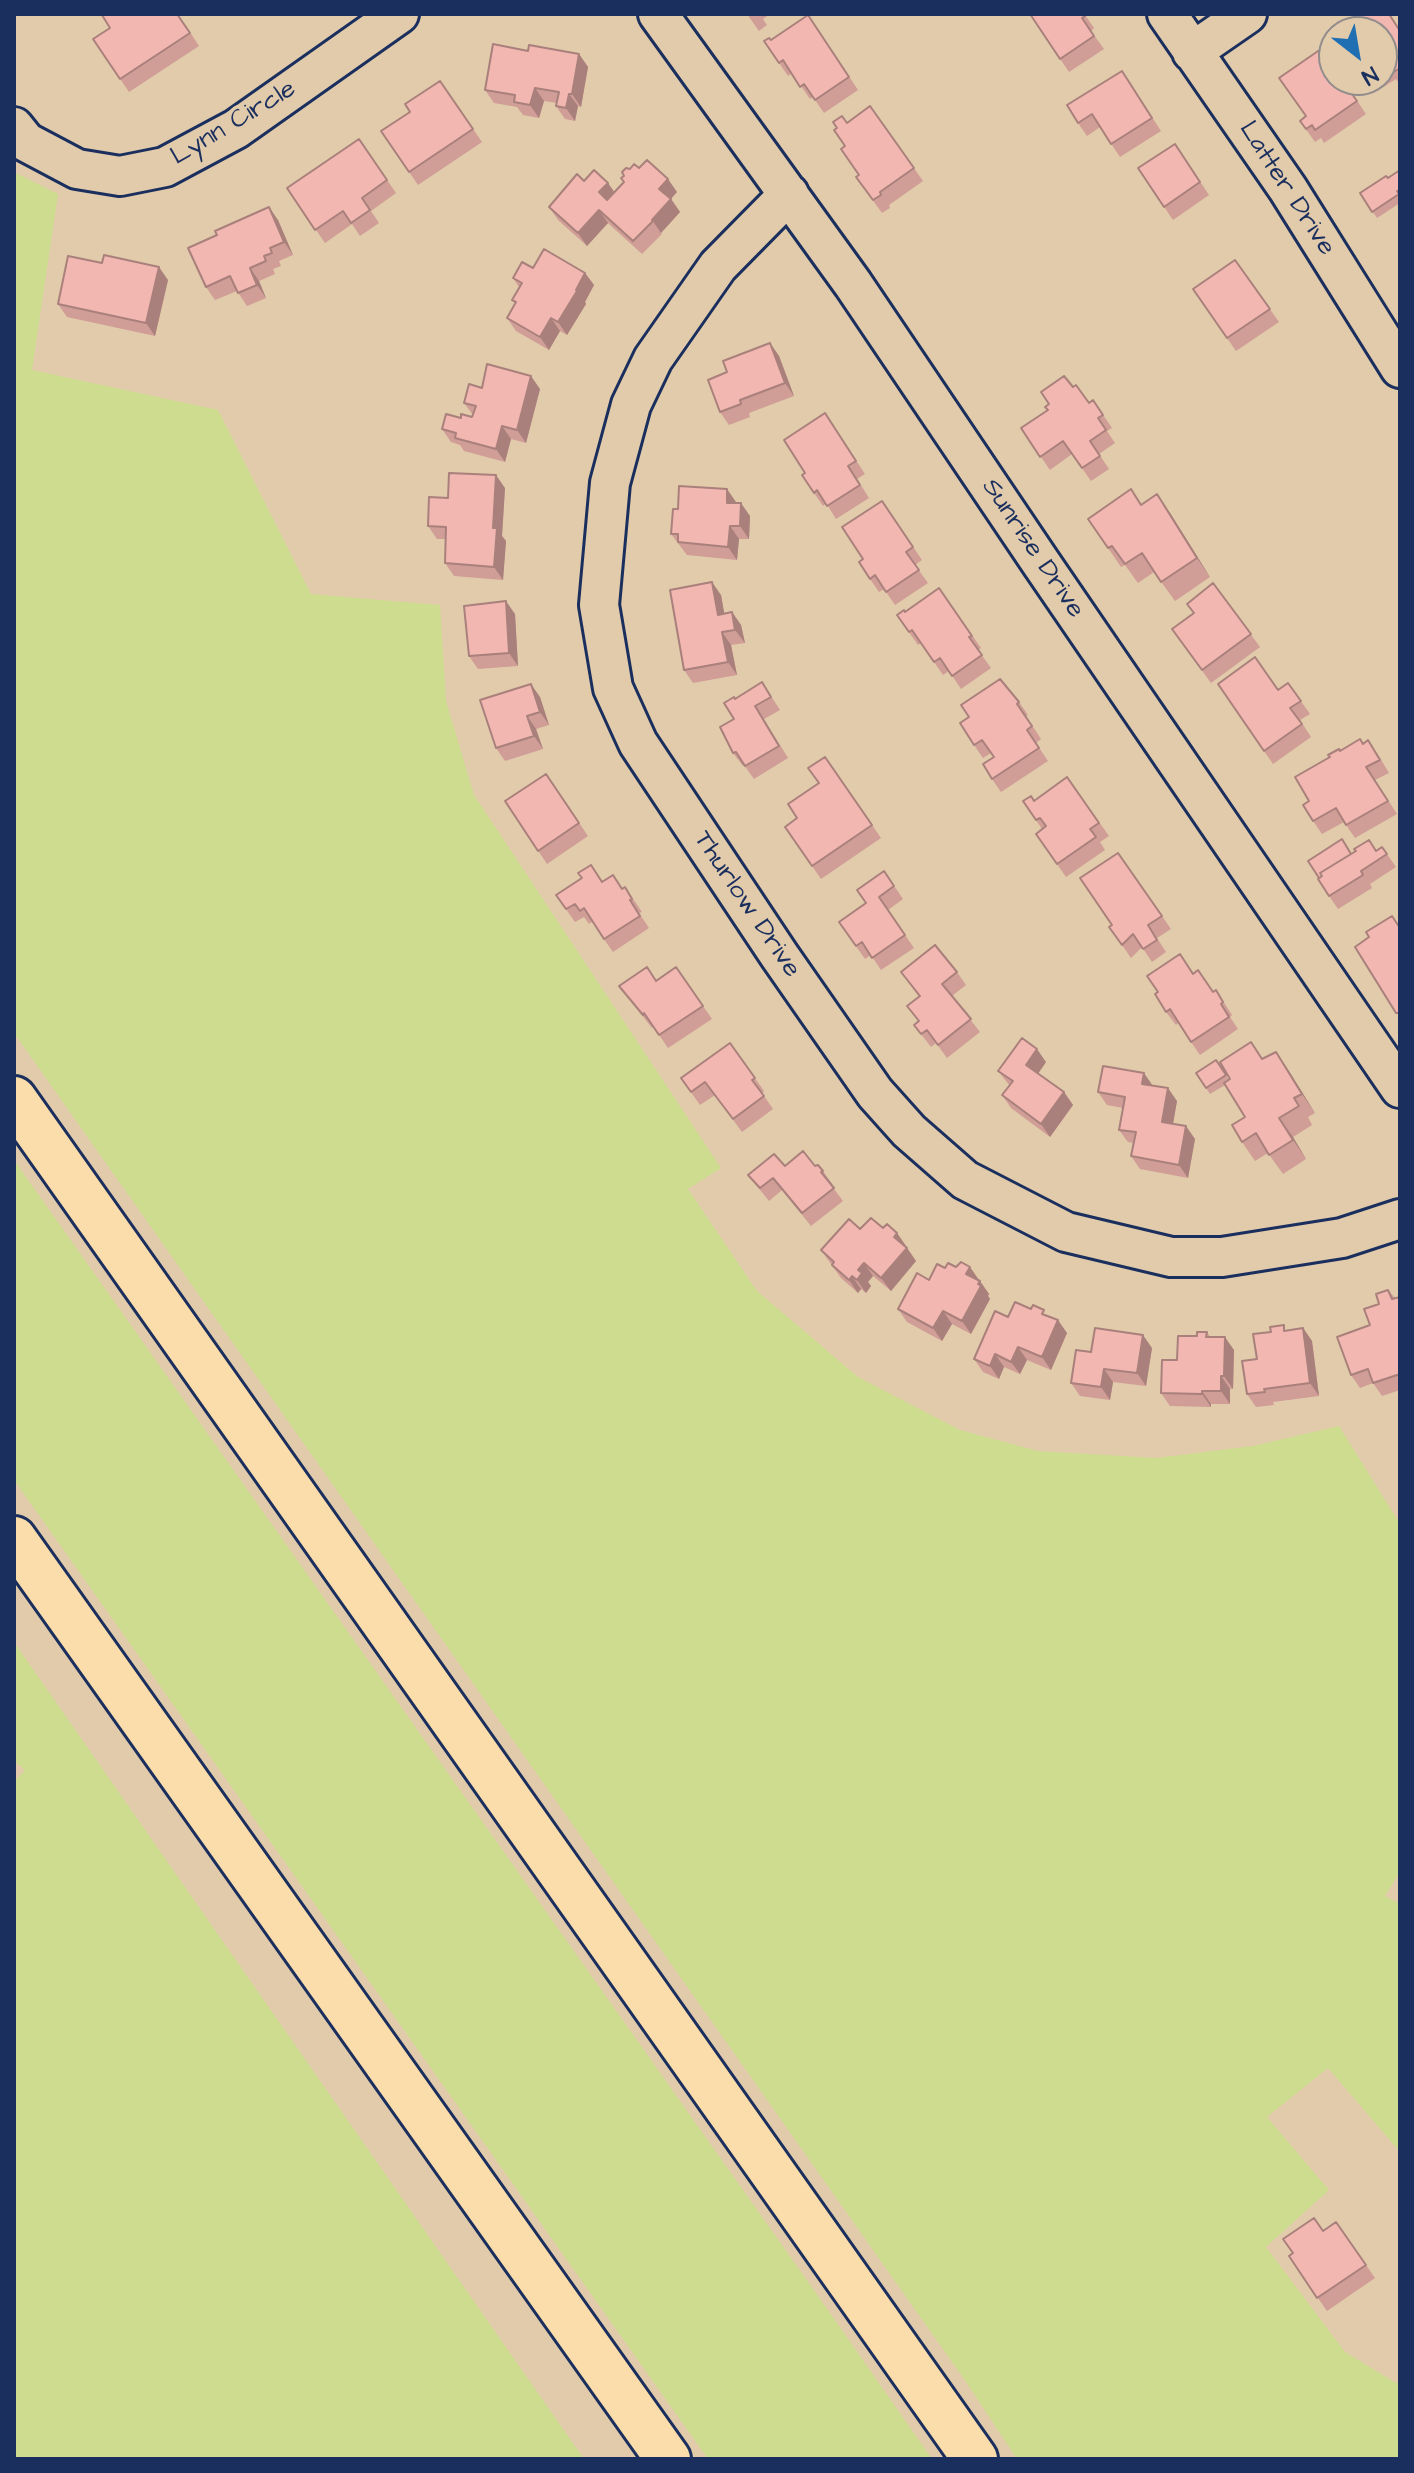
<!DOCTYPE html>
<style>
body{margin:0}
#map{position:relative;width:1414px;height:2473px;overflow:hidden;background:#e1cbab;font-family:"Architects Daughter",sans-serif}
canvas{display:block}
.frame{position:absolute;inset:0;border:16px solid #1b2f5e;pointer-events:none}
.north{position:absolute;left:1318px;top:16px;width:80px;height:80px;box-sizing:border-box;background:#e1cbab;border:2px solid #928d8c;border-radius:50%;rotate:149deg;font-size:22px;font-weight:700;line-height:32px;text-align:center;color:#1b2f5e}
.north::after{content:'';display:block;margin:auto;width:28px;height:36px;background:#1f6fb2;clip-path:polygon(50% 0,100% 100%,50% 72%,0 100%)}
</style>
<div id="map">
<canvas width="1414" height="2473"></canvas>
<div class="frame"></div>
<div class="north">N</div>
</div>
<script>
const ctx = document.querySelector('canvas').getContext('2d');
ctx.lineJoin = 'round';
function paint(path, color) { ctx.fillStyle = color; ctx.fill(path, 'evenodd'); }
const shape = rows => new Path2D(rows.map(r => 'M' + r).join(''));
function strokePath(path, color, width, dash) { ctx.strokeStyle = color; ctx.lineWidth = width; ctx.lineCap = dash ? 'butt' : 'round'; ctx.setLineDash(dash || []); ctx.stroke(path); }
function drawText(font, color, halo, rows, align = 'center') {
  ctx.font = font + ' "Architects Daughter",sans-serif'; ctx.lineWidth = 7; ctx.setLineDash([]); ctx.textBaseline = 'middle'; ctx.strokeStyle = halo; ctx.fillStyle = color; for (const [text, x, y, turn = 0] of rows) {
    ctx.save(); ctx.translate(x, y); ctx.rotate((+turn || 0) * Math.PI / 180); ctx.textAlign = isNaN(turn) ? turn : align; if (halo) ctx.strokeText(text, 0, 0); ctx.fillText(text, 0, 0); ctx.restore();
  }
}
paint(shape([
 [14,172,58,194,32,370,218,410,311,594,440,605,446,701,474,795,721,1168,688,1189,757,1291,858,1377,960,1430,1038,1451,1156,1458,1253,1446,1339,1426,1400,1524,1400,1872,1385,1896,1400,1904,1400,2152,1328,2068,1267,2117,1329,2190,1266,2247,1345,2352,1396,2383,1400,2382,1400,2459,1017,2459,964,2379,14,1033],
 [14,1160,828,2310,932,2459,708,2459,14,1480],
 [14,1642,584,2459,14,2459,14,1782,25,1770,14,1761]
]), '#cedc90');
const street = shape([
 [658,14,853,284,1041,563,1400,1088],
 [1167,14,1288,189,1400,368],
 [1192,52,1247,14],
 [14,127,26,142,77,169,120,176,165,167,236,129,399,14],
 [789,194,718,266,653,359,631,405,610,483,599,605,613,688,638,743,779,955,875,1093,909,1131,965,1180,1066,1232,1171,1257,1222,1257,1342,1238,1400,1219]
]);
const highway = shape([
 [14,1099,975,2459],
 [14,1539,668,2459]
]);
strokePath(street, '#1b2f5e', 44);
strokePath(highway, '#1b2f5e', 50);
strokePath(street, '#e1cbab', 38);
strokePath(highway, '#fbddab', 44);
paint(shape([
 [178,14,199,46,129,92,93,39,110,28],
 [747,14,770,14,763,19,767,25,759,31],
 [1030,14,1087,14,1085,15,1094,28,1091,31,1104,49,1069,72],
 [808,15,858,90,824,113,813,97,810,99,792,73,788,76,764,41,771,40],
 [1400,30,1400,85,1396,79,1375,92,1367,80,1382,80,1382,32],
 [528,51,579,54,588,67,581,107,578,106,575,121,565,119,556,106,557,103,544,101,539,118,523,115,517,107,494,103,485,90],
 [1122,71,1161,131,1120,157,1100,127,1087,136,1078,123],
 [1343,80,1366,114,1324,143,1321,138,1315,142,1300,121],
 [440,81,482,142,418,185,381,131,410,112],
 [870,106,923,181,889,205,890,208,882,213,856,177,859,175,845,146,847,123],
 [359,139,396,193,371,211,379,223,360,236,352,224,325,243,287,188],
 [1175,144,1209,195,1173,220,1138,168],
 [639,168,677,192,671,199,680,212,661,233,662,234,642,254,608,223,587,246,558,220,549,207,584,181,608,183,614,192,624,182,630,169],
 [1400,170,1400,203,1377,218,1360,193],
 [278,220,293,255,279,261,281,266,273,269,275,274,259,281,266,298,247,306,237,291,215,300,206,287],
 [1235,260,1279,322,1236,351,1193,289],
 [533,268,585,273,594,285,585,302,586,304,567,335,560,331,549,350,516,331,507,318,515,304,512,300,519,287,513,278],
 [168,280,155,336,67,317,58,304],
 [770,343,779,356,794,396,749,413,750,417,729,425,720,412,727,372],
 [1073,387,1089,403,1093,400,1112,428,1107,431,1115,443,1099,454,1109,469,1091,481,1072,454,1050,470,1021,428,1048,410,1049,404],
 [482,388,540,389,526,443,511,439,505,462,464,451,460,445,451,442,442,429,461,418,472,417,473,415,464,403],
 [825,413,865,474,857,479,869,498,836,519,826,503,823,506,814,493,805,473],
 [505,488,502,536,506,541,503,580,454,576,445,563,446,539,437,539,428,526,448,498],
 [882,501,922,560,915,565,928,583,895,605,884,589,879,592,870,579,863,559],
 [736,502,750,516,749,539,739,539,737,560,687,555,671,534,678,509],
 [1141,505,1170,513,1210,577,1175,601,1154,572,1138,583,1125,565,1121,567,1108,548],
 [1213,583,1260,647,1211,683,1172,629,1194,613],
 [939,588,981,648,978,650,991,668,961,689,949,671,943,675,921,643,918,645,897,615,905,612],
 [721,595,724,613,732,612,741,625,745,643,731,645,737,675,693,683,684,670],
 [515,614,518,666,478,669,469,656],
 [762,682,780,710,764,719,788,758,754,779,744,765,743,766,733,753,735,699],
 [1288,683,1310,714,1300,720,1311,737,1273,764,1218,684,1278,690],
 [540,697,549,725,536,729,543,749,505,761,496,748],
 [1019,702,1028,715,1026,716,1041,739,1036,743,1048,761,1001,792,992,779,994,757,991,753,983,758,974,745],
 [1363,743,1377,753,1389,773,1375,780,1397,814,1355,838,1344,822,1322,834,1313,821,1309,801,1340,751],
 [825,757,881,838,821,879,812,866,797,818,819,783],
 [546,774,588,836,547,864,505,801],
 [1067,777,1109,836,1100,842,1105,850,1066,877,1036,834,1042,829,1023,801,1034,801],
 [1382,847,1396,867,1370,884,1372,888,1338,909,1329,896,1351,854,1377,851],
 [1118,853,1171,929,1157,938,1166,952,1152,962,1142,947,1131,958,1122,945,1112,925],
 [884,871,903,899,888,910,914,948,881,970,871,955,865,959,839,922,866,903],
 [602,882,623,888,625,887,642,912,639,913,649,928,613,952,592,922,589,924,584,917,575,922,556,895],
 [676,967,712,1019,668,1048,653,1026,652,1028,619,986,656,980],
 [901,972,957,972,966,985,952,996,980,1032,947,1058,936,1043,931,1047,914,1025,918,1021,907,1006,919,997],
 [1193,973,1213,992,1216,990,1232,1015,1230,1017,1238,1029,1200,1055,1178,1023,1176,1025,1166,1012],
 [730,1043,764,1091,762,1093,773,1109,742,1132,715,1095,700,1105,681,1078],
 [1276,1052,1315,1113,1308,1117,1312,1125,1293,1137,1306,1159,1283,1174,1268,1153,1255,1161,1242,1142,1245,1117,1225,1085,1210,1094,1196,1073,1216,1060,1229,1080],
 [1046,1062,1038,1074,1064,1092,1073,1105,1050,1137,1011,1108,1002,1095,1010,1086,998,1071],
 [1153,1086,1177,1101,1173,1124,1195,1139,1188,1178,1140,1169,1131,1156,1133,1143,1128,1142,1119,1130,1123,1108,1107,1105,1098,1092],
 [785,1166,815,1166,823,1171,832,1184,831,1185,843,1201,811,1226,782,1190,769,1201,748,1175],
 [883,1228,897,1233,916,1261,891,1291,873,1276,868,1282,871,1286,866,1293,861,1289,858,1293,841,1278,821,1250,860,1229],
 [945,1268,979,1280,989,1294,988,1296,990,1299,971,1334,952,1324,942,1341,907,1322,898,1309,929,1280],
 [1388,1290,1395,1298,1400,1297,1400,1390,1382,1396,1373,1383,1360,1388,1351,1375,1370,1325,1379,1304],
 [1008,1317,1049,1317,1067,1333,1051,1370,1027,1360,1020,1374,1004,1367,999,1379,983,1372,974,1359],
 [1303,1328,1312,1341,1319,1396,1273,1402,1274,1405,1256,1407,1247,1394,1257,1359,1288,1330],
 [1207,1332,1210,1337,1234,1350,1233,1389,1230,1389,1230,1404,1211,1404,1211,1407,1170,1406,1161,1393,1177,1360,1197,1336],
 [1152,1348,1146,1386,1113,1382,1110,1400,1080,1396,1071,1383,1091,1352],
 [1336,2222,1375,2278,1327,2311,1289,2256]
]), '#d09d97');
paint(shape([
 [579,54,588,67,581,107,572,94],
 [535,88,544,101,539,118,530,105],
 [569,94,578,106,575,121,566,108],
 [668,179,677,192,668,202,659,189],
 [608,183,617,196,608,205,599,192],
 [671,199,680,212,661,233,652,220],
 [269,207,278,220,293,255,284,242],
 [599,210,608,223,587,246,578,233],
 [159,267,168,280,155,336,146,323],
 [250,268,259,281,266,298,257,285],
 [585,273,594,285,585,302,586,304,567,335,558,322],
 [551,318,560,331,549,350,540,337],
 [770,343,779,356,794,396,785,383],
 [531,376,540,389,526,443,517,430],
 [502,426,511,439,505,462,496,449],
 [496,475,505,488,502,536,506,541,503,580,494,567,493,528],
 [727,489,736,502,736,516,727,503],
 [1157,494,1170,513,1210,577,1197,558],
 [741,503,750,516,749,539,740,526],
 [730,526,739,539,737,560,728,547],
 [712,582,721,595,727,628,718,615],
 [506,601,515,614,518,666,509,653],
 [732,612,741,625,745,643,735,630],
 [722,632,731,645,737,675,728,662],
 [531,684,540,697,549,725,540,712],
 [527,716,536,729,543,749,534,736],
 [1037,1049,1046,1062,1035,1078,1026,1065],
 [1276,1052,1289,1071,1315,1113,1302,1094],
 [1144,1073,1153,1086,1142,1084],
 [1168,1088,1177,1101,1171,1135,1162,1122],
 [1064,1092,1073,1105,1050,1137,1041,1124],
 [1279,1118,1293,1137,1306,1159,1293,1140],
 [1186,1126,1195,1139,1188,1178,1179,1165],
 [897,1233,906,1246,903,1250,894,1237],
 [907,1248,916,1261,891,1291,881,1278],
 [864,1263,873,1276,868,1282,871,1286,866,1293,857,1280,858,1270],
 [970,1267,979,1280,975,1287,966,1274],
 [852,1276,861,1289,858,1293,849,1280],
 [980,1281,989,1294,988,1296,990,1299,971,1334,962,1321],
 [943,1311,952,1324,942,1341,933,1328],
 [1058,1320,1067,1333,1051,1370,1042,1357],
 [1303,1328,1312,1341,1319,1396,1310,1383],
 [1143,1335,1152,1348,1146,1386,1137,1373],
 [1225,1337,1234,1350,1233,1389,1224,1376],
 [1018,1347,1027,1360,1020,1374,1011,1362],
 [995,1354,1004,1367,999,1379,990,1366],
 [1104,1369,1113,1382,1110,1400,1101,1387],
 [1221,1376,1230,1389,1230,1404,1221,1391],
 [1202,1391,1211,1404,1211,1407,1202,1394]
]), '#a9807b');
const building = shape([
 [104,14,177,14,190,33,120,79,93,39,110,28,102,15,104,14],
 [1030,14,1084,14,1085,16,1082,18,1094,36,1060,59,1030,14],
 [1354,14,1389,14,1400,31,1400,68,1392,73,1386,66,1382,69,1382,32,1358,32,1362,29,1353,15,1354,14],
 [808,15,849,77,815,100,804,84,800,87,783,60,779,63,764,41,769,38,771,40,808,15],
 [493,44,528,51,529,45,579,54,572,94,569,94,566,108,556,106,559,92,535,88,530,105,514,102,515,95,485,90,493,44],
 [1321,49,1334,68,1334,80,1342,80,1357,101,1315,130,1312,125,1306,129,1300,121,1306,116,1279,78,1321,49],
 [1122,71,1152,118,1111,144,1092,114,1078,123,1067,105,1122,71],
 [440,81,473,129,409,172,381,131,410,112,405,104,440,81],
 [870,106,914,168,880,192,881,195,873,200,856,177,859,175,841,149,845,146,834,130,837,128,833,122,842,116,847,123,870,106],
 [359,139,387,180,362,198,370,210,351,223,343,211,315,230,287,188,359,139],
 [1175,144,1200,182,1164,207,1138,168,1175,144],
 [647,160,668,179,659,189,671,199,652,220,653,221,633,241,599,210,578,233,549,207,577,174,584,181,594,170,608,183,599,192,607,200,624,182,621,178,624,176,622,172,626,168,630,169,634,164,639,168,647,160],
 [1400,170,1400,190,1397,191,1399,194,1372,212,1360,193,1386,176,1388,178,1400,170],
 [269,207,284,242,270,248,272,253,264,256,266,261,250,268,257,285,238,293,230,276,206,287,188,248,217,235,215,231,269,207],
 [544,249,585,273,576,290,577,291,558,322,551,318,540,337,507,318,516,302,512,300,522,283,513,278,522,262,533,268,544,249],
 [104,255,159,267,146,323,58,304,68,256,102,263,104,255],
 [1235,260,1270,309,1227,338,1193,289,1235,260],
 [770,343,785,383,740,400,741,404,720,412,708,380,727,372,723,361,770,343],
 [487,364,531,376,517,430,502,426,496,449,455,438,456,433,442,429,446,414,461,418,461,414,472,417,476,406,464,403,469,384,482,388,487,364],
 [1064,376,1073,387,1076,385,1089,403,1093,400,1103,415,1098,418,1106,430,1090,441,1100,456,1082,468,1063,441,1040,457,1021,428,1048,410,1045,407,1049,404,1041,392,1064,376],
 [825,413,856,461,848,466,860,485,827,506,817,490,814,493,802,475,805,473,784,440,825,413],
 [449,473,496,475,493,528,497,528,494,567,445,563,446,527,428,526,429,497,448,498,449,473],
 [679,486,727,489,727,503,741,503,740,526,730,526,728,547,678,542,678,534,671,534,673,509,678,509,679,486],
 [1131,489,1141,505,1157,494,1197,558,1161,582,1142,553,1125,564,1112,546,1108,548,1088,519,1131,489],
 [882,501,913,547,906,552,919,570,886,592,875,575,870,579,859,562,863,559,842,527,882,501],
 [712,582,718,615,732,612,735,630,722,632,728,662,684,670,670,590,712,582],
 [1213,583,1251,634,1202,670,1172,629,1194,613,1187,604,1213,583],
 [939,588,972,636,969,637,982,655,952,676,940,658,934,662,912,630,909,632,897,615,904,610,905,612,939,588],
 [506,601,509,653,469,656,464,606,506,601],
 [1255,657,1278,690,1288,683,1301,701,1290,708,1302,724,1264,751,1218,684,1255,657],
 [1000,679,1019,702,1017,704,1032,726,1027,730,1039,748,992,779,983,764,994,757,982,740,974,745,960,723,969,717,961,705,1000,679],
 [762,682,771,697,755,706,779,746,745,766,736,752,733,753,720,727,734,719,724,703,734,697,735,699,762,682],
 [531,684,540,712,527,716,534,736,496,748,480,700,531,684],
 [1360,739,1363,744,1368,740,1380,760,1366,767,1388,801,1346,825,1336,808,1313,821,1303,805,1309,801,1295,777,1330,757,1328,755,1339,749,1340,751,1360,739],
 [825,757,872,825,812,866,785,827,797,818,788,804,819,783,808,768,825,757],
 [546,774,579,823,538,851,505,801,546,774],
 [1067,777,1099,823,1090,829,1096,837,1057,864,1036,834,1046,826,1040,818,1036,820,1023,801,1031,796,1034,801,1067,777],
 [1342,839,1351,854,1320,873,1322,876,1319,878,1308,861,1342,839],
 [1369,840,1376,851,1382,847,1387,854,1361,871,1363,875,1329,896,1318,879,1322,876,1320,873,1356,851,1354,849,1369,840],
 [1118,853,1162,916,1148,925,1157,940,1143,949,1133,934,1122,945,1109,927,1112,925,1080,878,1118,853],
 [591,865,602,882,613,875,622,889,625,887,632,899,630,900,640,916,604,939,584,908,580,911,575,904,566,909,556,895,582,878,578,873,591,865],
 [884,871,894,886,879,897,905,935,872,958,862,942,856,946,839,922,866,903,857,890,884,871],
 [1392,916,1400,928,1400,1015,1399,1013,1396,1013,1355,947,1369,937,1366,932,1392,916],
 [935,945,957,972,942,984,971,1019,938,1045,927,1030,921,1034,914,1025,919,1021,907,1006,920,996,901,972,935,945],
 [1180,954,1193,974,1198,970,1213,992,1216,990,1223,1002,1221,1004,1229,1017,1191,1042,1170,1009,1166,1012,1155,994,1158,992,1147,976,1180,954],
 [647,967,656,981,676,967,703,1006,659,1035,644,1013,643,1015,619,986,647,967],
 [1022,1038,1037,1049,1026,1065,1064,1092,1041,1124,1002,1095,1013,1081,998,1071,1022,1038],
 [1251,1042,1262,1059,1276,1052,1302,1094,1294,1098,1299,1106,1279,1118,1293,1140,1269,1155,1256,1133,1242,1142,1232,1125,1245,1117,1224,1083,1230,1079,1220,1062,1251,1042],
 [730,1043,755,1078,752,1080,764,1096,733,1119,705,1082,691,1092,681,1078,730,1043],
 [1216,1060,1226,1075,1206,1088,1196,1073,1216,1060],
 [1103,1066,1144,1073,1142,1084,1168,1088,1162,1122,1186,1126,1179,1165,1131,1156,1136,1132,1119,1130,1125,1097,1098,1092,1103,1066],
 [803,1151,815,1166,818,1165,823,1171,821,1172,834,1188,802,1213,773,1178,760,1188,748,1175,774,1154,785,1166,803,1151],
 [871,1218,883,1228,887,1224,897,1233,894,1237,907,1248,881,1278,864,1263,858,1270,862,1273,857,1280,852,1276,849,1280,832,1265,834,1262,821,1250,849,1219,860,1229,871,1218],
 [961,1262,970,1267,966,1274,980,1281,978,1284,981,1286,962,1321,943,1311,933,1328,898,1309,917,1273,929,1280,937,1264,945,1268,948,1263,956,1267,961,1262],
 [1388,1290,1392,1299,1400,1297,1400,1374,1373,1383,1368,1369,1351,1375,1337,1337,1370,1325,1364,1309,1379,1304,1376,1294,1388,1290],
 [1015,1302,1031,1309,1033,1305,1044,1310,1042,1314,1058,1320,1042,1357,1018,1347,1011,1362,995,1354,990,1366,974,1359,995,1311,1008,1317,1015,1302],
 [1284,1325,1284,1331,1303,1328,1310,1383,1264,1389,1265,1392,1247,1394,1242,1361,1257,1359,1253,1334,1271,1332,1270,1327,1284,1325],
 [1095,1328,1143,1335,1137,1373,1104,1369,1101,1387,1071,1383,1076,1350,1091,1352,1095,1328],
 [1197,1332,1207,1332,1206,1337,1225,1337,1224,1376,1221,1376,1221,1391,1202,1391,1202,1394,1161,1393,1162,1360,1177,1360,1178,1336,1197,1336,1197,1332],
 [1314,2218,1323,2231,1336,2222,1366,2265,1317,2298,1289,2256,1293,2253,1283,2239,1314,2218]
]);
paint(building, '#f2b7b0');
strokePath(building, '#a9807b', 2);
drawText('26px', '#1b2f5e', '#e1cbab', [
 ["Lynn Circle",234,124,-31],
 ["Latter Drive",1286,189,57],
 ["Sunrise Drive",1032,549,56],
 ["Thurlow Drive",746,905,56]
]);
</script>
